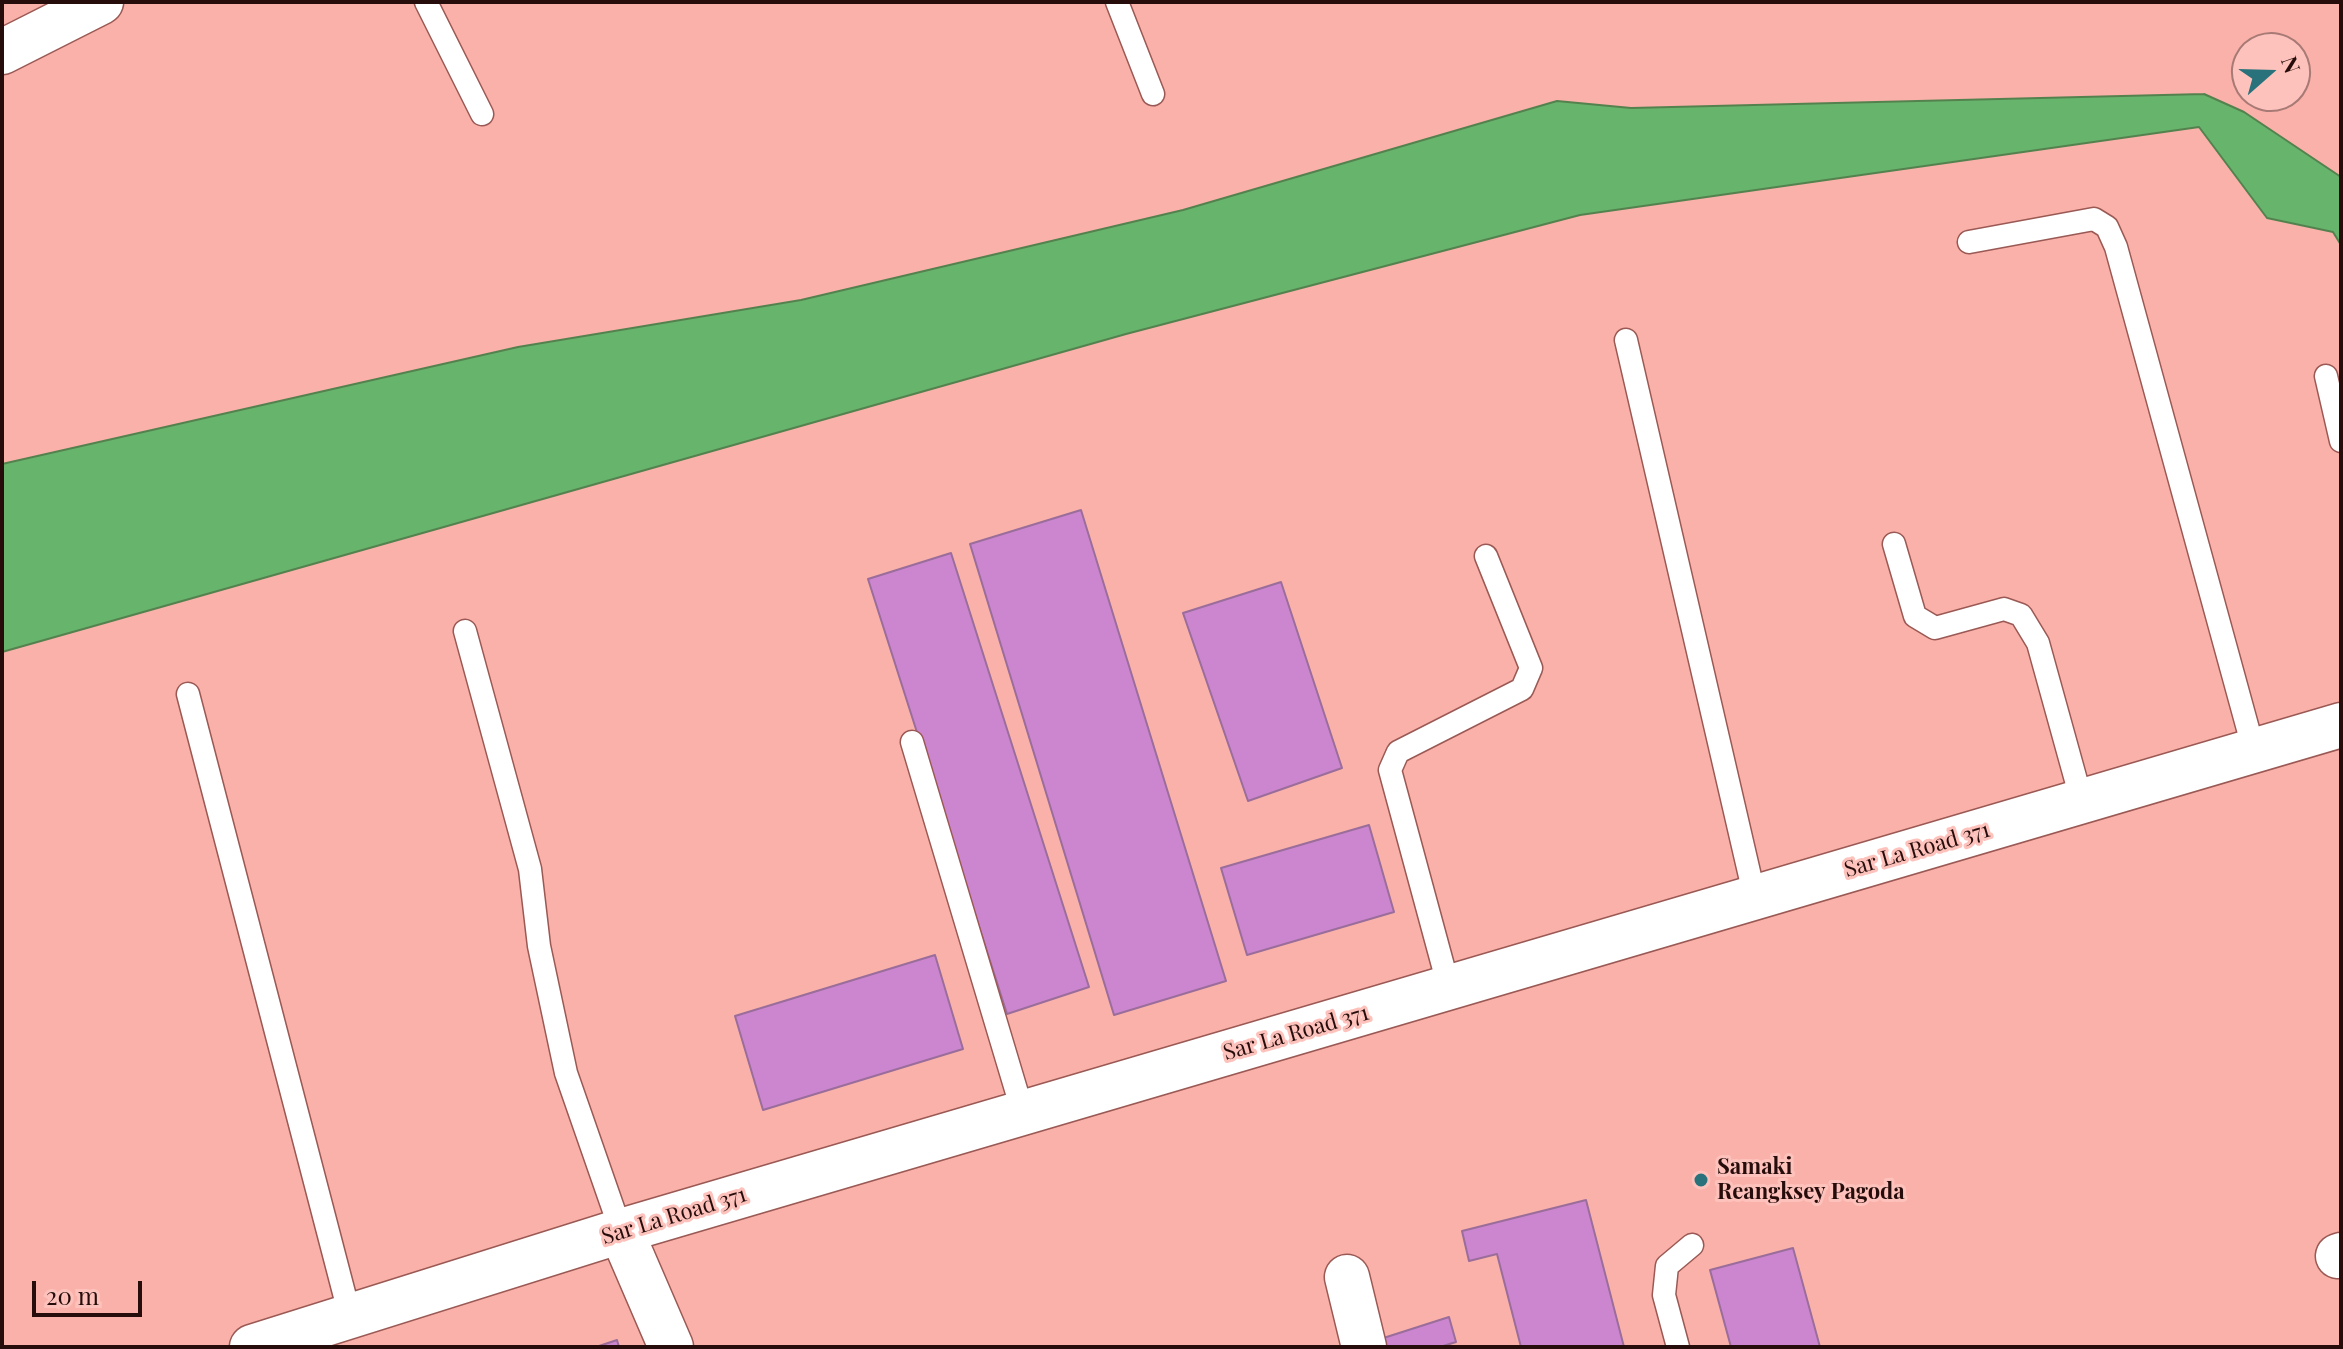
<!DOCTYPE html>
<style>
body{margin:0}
#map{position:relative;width:2343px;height:1349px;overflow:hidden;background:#fab1a9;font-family:"Playfair Display",serif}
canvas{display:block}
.frame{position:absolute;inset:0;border:4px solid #260d0b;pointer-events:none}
.north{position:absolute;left:2231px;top:32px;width:80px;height:80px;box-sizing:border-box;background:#fec2bc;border:2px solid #a87a75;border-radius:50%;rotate:70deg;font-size:22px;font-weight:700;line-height:32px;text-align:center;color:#260d0b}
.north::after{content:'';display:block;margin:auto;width:28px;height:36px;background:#29727b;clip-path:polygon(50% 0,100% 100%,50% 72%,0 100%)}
.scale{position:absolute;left:32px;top:1281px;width:110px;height:36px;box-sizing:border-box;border:4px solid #260d0b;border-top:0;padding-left:10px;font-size:24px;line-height:28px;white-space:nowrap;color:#260d0b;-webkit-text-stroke:6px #fec2bc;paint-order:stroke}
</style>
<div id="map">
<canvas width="2343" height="1349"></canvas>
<div class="frame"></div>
<div class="north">N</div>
<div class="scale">20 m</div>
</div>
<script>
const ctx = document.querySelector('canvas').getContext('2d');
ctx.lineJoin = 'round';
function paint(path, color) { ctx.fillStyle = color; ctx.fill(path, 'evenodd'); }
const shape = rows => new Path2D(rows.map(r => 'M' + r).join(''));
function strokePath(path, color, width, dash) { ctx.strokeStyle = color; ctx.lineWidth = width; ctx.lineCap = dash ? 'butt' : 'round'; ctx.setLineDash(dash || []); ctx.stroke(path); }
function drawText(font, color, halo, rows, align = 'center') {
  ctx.font = font + ' "Playfair Display",serif'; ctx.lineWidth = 6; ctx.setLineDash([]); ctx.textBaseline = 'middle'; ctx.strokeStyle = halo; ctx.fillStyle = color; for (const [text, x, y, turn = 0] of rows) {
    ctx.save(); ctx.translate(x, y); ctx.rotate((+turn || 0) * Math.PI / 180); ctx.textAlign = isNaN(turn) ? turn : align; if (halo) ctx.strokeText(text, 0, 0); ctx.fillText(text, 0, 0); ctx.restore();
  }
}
const water = shape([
 [2204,94,2244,112,2341,177,2341,245,2333,232,2267,218,2199,127,1580,215,1126,334,2,652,2,464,518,347,801,300,1183,210,1557,101,1631,108,2204,94]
]);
paint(water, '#67b46c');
strokePath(water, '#54824f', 2);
const building = shape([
 [1081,510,1226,981,1114,1015,970,544,1081,510],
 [951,553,1089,987,1007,1014,868,579,951,553],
 [1281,582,1342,768,1248,801,1183,613,1281,582],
 [1369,825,1394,912,1247,955,1221,868,1369,825],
 [935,955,963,1049,763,1110,735,1016,935,955],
 [1586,1200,1624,1347,1521,1347,1497,1254,1469,1261,1462,1231,1586,1200],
 [1793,1248,1820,1347,1731,1347,1710,1270,1793,1248],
 [1449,1317,1456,1342,1440,1347,1372,1347,1371,1342,1449,1317],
 [617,1340,619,1347,596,1347,617,1340]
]);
paint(building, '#cc86cf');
strokePath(building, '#9a6d9b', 2);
const lane = shape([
 [426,2,482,114],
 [1117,2,1153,94],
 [1969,242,2094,219,2107,227,2116,247,2254,751],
 [1626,340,1755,898],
 [2326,376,2341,441],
 [1894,544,1915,616,1935,628,2004,609,2021,615,2038,643,2082,802],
 [465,631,530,869,539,946,566,1073,621,1231],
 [188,694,350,1316],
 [912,742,1023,1113],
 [1449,988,1390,770,1398,752,1522,689,1531,668,1486,556],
 [1678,1347,1664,1295,1667,1266,1692,1245]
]);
const street = shape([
 [2,52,101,2],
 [621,1231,671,1347],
 [2338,1256,2341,1255],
 [1347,1277,1364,1347]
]);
const secondary = shape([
 [252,1347,621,1231,2341,725]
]);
strokePath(lane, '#9a5954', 25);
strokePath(street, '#9a5954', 47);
strokePath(secondary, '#9a5954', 47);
strokePath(lane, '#fff', 22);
strokePath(street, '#fff', 44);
strokePath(secondary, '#fff', 44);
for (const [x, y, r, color] of [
 [1701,1180,8,"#29727b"]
]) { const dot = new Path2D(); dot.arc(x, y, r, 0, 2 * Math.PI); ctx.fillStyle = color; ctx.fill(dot); strokePath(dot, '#fec2bc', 3); }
drawText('22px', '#260d0b', '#fec2bc', [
 ["Sar La Road 371",1917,850,-16],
 ["Sar La Road 371",1296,1033,-16],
 ["Sar La Road 371",674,1216,-17]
]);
drawText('bold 22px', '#260d0b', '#fec2bc', [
 ["Samaki",1717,1167],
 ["Reangksey Pagoda",1717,1192]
], 'left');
</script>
